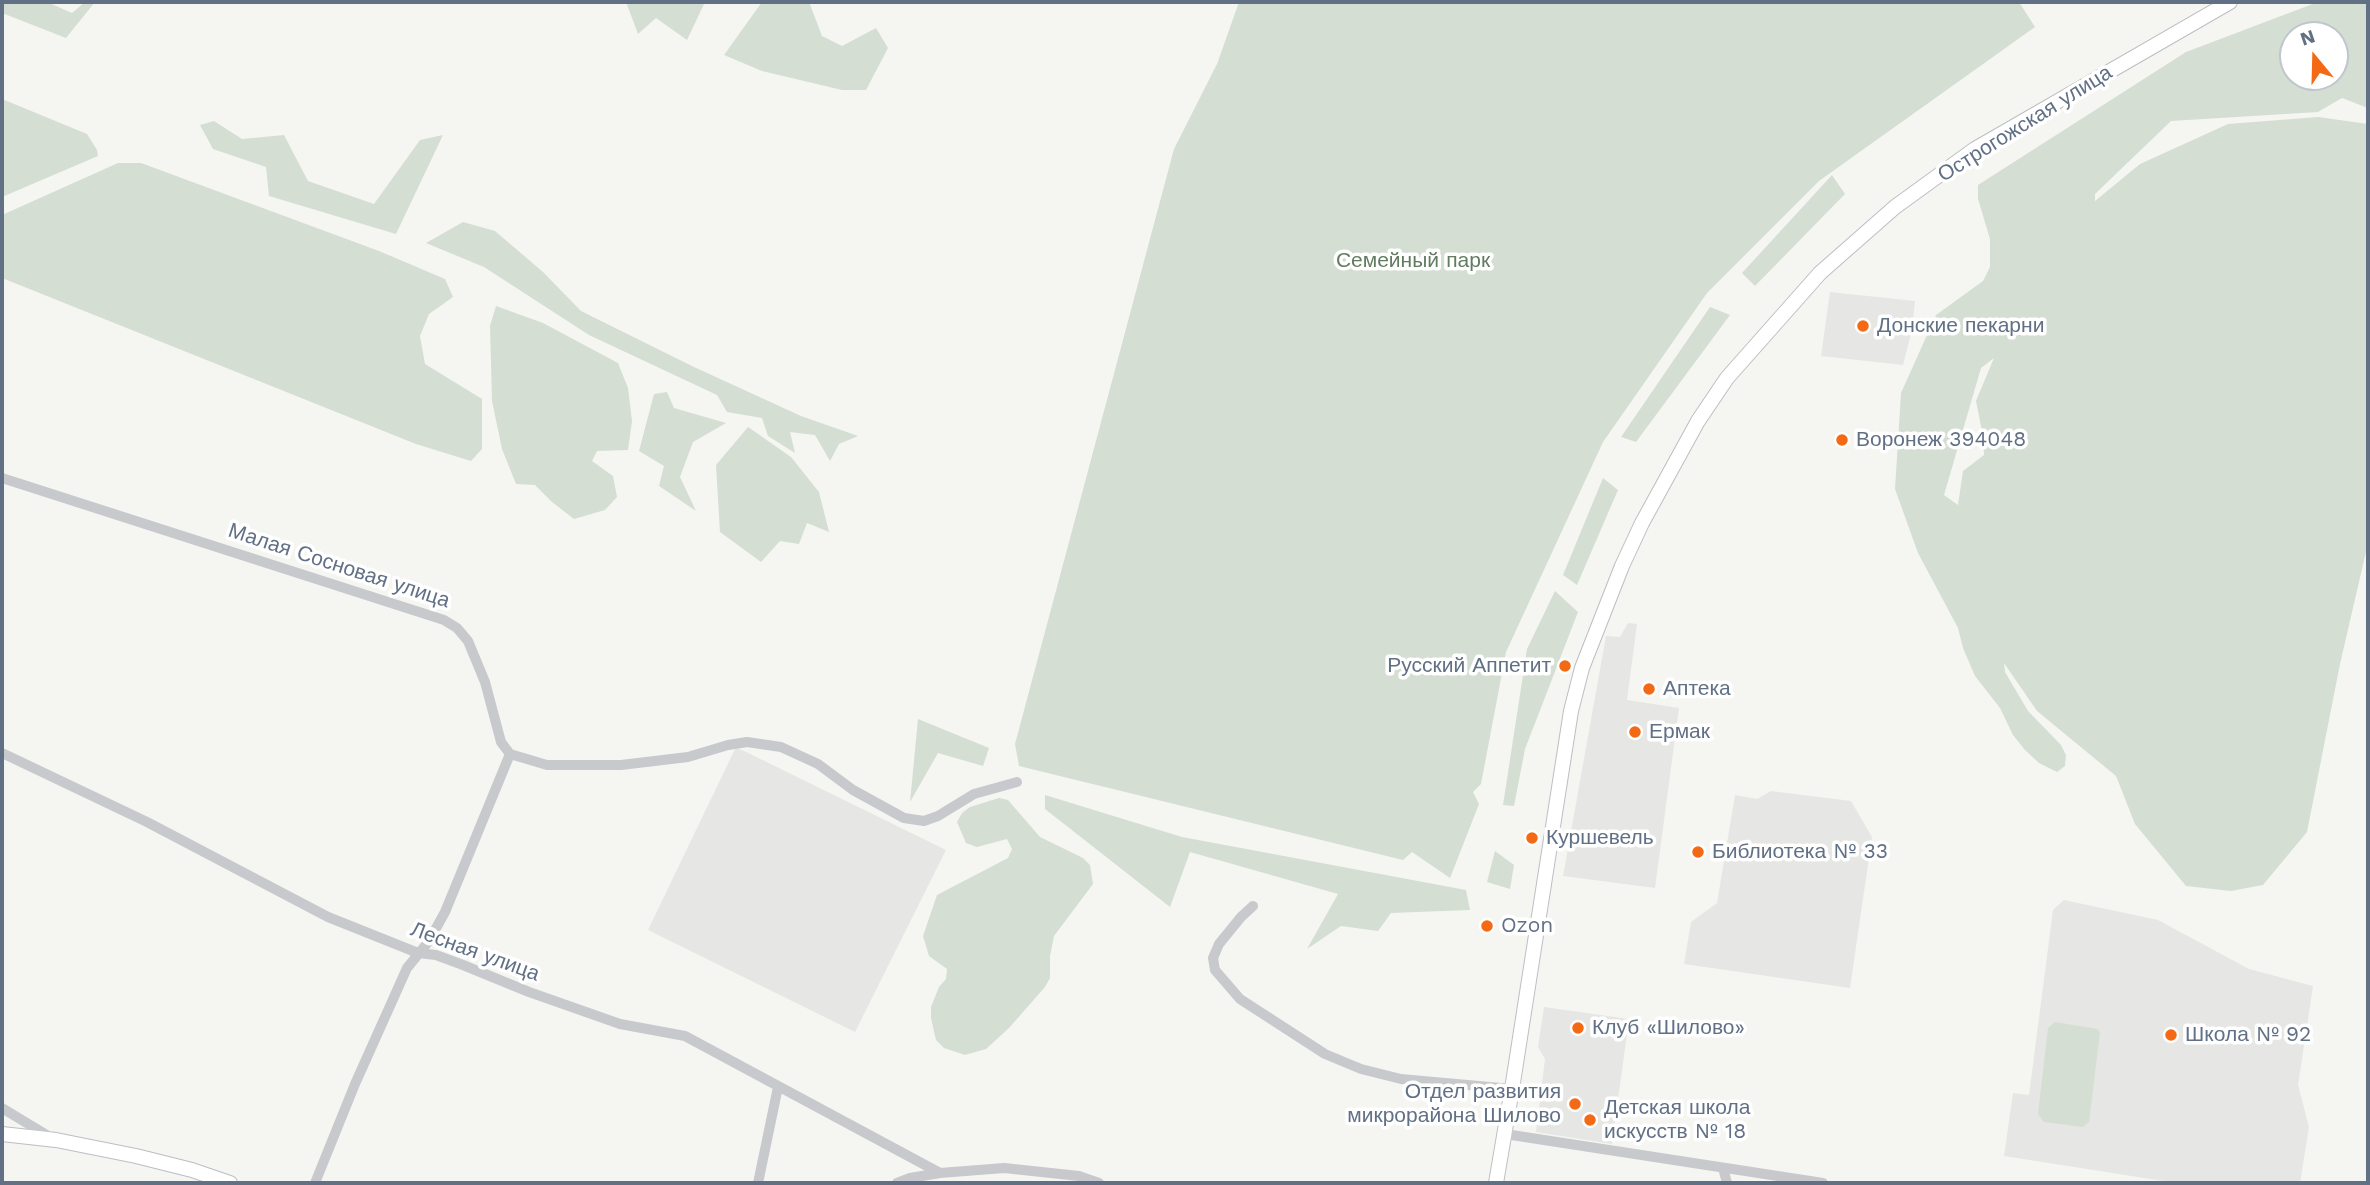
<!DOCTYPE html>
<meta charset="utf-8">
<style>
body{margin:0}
#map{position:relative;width:2370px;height:1185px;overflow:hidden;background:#f5f6f1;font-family:"Work Sans",sans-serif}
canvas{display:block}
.frame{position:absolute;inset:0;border:4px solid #617085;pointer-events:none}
.north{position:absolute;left:2279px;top:21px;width:70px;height:70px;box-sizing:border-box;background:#fff;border:2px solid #c0c6ce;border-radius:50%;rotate:341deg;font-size:19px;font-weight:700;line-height:28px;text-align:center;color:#617085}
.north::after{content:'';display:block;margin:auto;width:24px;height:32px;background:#f46913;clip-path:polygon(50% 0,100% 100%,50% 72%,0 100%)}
</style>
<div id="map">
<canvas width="2370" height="1185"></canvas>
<div class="frame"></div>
<div class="north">N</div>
</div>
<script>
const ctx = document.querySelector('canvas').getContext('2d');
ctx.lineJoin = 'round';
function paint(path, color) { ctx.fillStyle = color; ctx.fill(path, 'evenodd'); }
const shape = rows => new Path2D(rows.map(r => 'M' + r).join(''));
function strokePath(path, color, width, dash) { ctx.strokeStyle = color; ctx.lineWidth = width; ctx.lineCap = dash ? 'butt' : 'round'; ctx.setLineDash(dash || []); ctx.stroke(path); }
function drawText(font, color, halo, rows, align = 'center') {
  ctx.font = font + ' "Work Sans",sans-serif'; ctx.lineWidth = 7; ctx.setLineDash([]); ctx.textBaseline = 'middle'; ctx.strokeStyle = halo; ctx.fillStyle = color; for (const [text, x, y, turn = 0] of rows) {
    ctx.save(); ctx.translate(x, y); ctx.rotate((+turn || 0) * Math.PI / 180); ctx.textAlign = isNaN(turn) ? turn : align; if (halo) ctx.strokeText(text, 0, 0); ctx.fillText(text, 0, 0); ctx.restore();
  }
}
paint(shape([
 [1830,292,1915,301,1912,330,1903,365,1821,356],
 [1628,623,1637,624,1627,700,1679,708,1655,888,1563,876,1606,636,1620,637],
 [736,747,946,850,855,1032,648,930],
 [1771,791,1851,801,1872,837,1850,988,1684,964,1691,922,1717,903,1735,795,1757,799],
 [2064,900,2158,920,2249,969,2313,986,2298,1085,2309,1127,2300,1183,2176,1183,2004,1156,2013,1093,2029,1095,2053,910],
 [1544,1007,1629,1019,1612,1144,1536,1132,1545,1059,1538,1047]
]), '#e6e6e5');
paint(shape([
 [2,2,47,2,72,13,85,2,95,2,66,38,2,13],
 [626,2,705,2,687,40,656,18,638,34],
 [762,2,809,2,822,36,842,46,876,28,888,48,866,90,842,90,762,71,724,55],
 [1239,2,2019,2,2035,27,1819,181,1707,293,1603,442,1506,652,1481,784,1473,792,1479,804,1450,878,1412,852,1403,860,1019,766,1015,744,1174,149,1217,64],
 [2318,2,2368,2,2368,108,2342,98,2318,112,2171,121,2095,194,2095,201,2140,164,2228,124,2318,117,2368,124,2368,463,2366,465,2368,543,2340,664,2307,832,2263,885,2231,891,2186,886,2135,824,2116,776,2037,711,2004,663,2005,672,2028,711,2061,745,2066,755,2065,766,2057,772,2039,763,2025,750,2013,735,2000,708,1975,676,1963,648,1958,628,1918,553,1895,489,1901,393,1936,315,1983,281,1990,267,1990,239,1978,199,1978,185,2186,52],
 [2293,35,2335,35,2335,77,2293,77],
 [1994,358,1976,401,1983,436,1984,455,1963,471,1958,505,1944,495,1981,368],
 [2,99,87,134,97,150,98,156,2,197],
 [214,121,242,139,284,135,308,181,374,204,420,140,443,135,396,234,269,196,266,167,213,149,200,125],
 [118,163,141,163,379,251,445,279,453,297,429,314,420,336,425,364,482,399,482,449,471,461,416,444,2,278,2,215],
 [1832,175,1845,194,1755,286,1742,273],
 [463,222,495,231,543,272,581,311,694,367,801,416,858,436,839,444,830,461,815,435,790,432,795,453,768,436,762,418,727,412,717,395,589,335,484,267,426,243],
 [496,306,543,323,618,363,628,388,632,421,628,450,597,451,592,461,613,476,617,497,605,510,574,519,552,502,535,485,516,484,502,449,492,401,490,326],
 [1710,307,1730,315,1636,442,1621,437],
 [667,392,674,408,726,423,693,442,680,477,696,511,659,486,664,466,639,451,654,394],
 [748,427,791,457,819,492,829,532,807,523,799,544,780,541,761,562,720,532,716,465],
 [1603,478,1618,490,1577,585,1563,575],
 [1555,591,1578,612,1525,749,1514,806,1503,805,1527,649],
 [918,719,989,748,983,766,938,753,910,802],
 [1045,795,1182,837,1466,890,1470,910,1391,913,1378,931,1341,926,1307,949,1338,894,1190,852,1170,907,1045,809],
 [999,798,1008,800,1040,837,1083,858,1090,865,1093,884,1054,936,1050,956,1050,978,1045,987,1009,1028,986,1049,965,1055,944,1048,936,1040,931,1018,931,1007,939,987,946,979,947,969,929,956,923,936,937,895,1008,858,1012,849,1007,839,977,847,966,843,957,822,962,813,970,807],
 [1495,851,1514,865,1510,889,1487,882],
 [2055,1022,2097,1029,2100,1032,2089,1122,2083,1127,2044,1122,2038,1114,2048,1028]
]), '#d5ded2');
const secondary = shape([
 [2,1134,56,1140,136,1156,192,1170,230,1183],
 [1496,1183,1512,1089,1571,711,1582,668,1622,566,1642,523,1698,421,1727,378,1820,273,1895,207,1975,149,2230,2]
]);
strokePath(secondary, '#bbbec3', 16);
strokePath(shape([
 [2,478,444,620,457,628,468,641,485,682,501,742,510,754,547,765,621,765,688,757,728,745,747,742,781,747,818,764,853,790,904,818,924,821,938,816,974,794,1017,782],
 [2,753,147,822,328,917,418,953,436,955,463,965,529,992,620,1024,685,1036,940,1173],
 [1253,906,1241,917,1219,944,1213,958,1215,970,1240,999,1325,1054,1361,1069,1401,1079,1512,1089],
 [2,1108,50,1137],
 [1505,1134,1823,1183],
 [1723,1168,1727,1183],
 [315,1183,355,1084,407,968,429,941,445,912,510,754],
 [758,1183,778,1087],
 [897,1183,910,1178,940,1173,1004,1168,1079,1176,1099,1183]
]), '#c7c9cd', 10);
strokePath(secondary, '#fff', 14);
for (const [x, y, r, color] of [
 [1863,326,7,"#f46913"],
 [1842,440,7,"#f46913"],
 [1565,666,7,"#f46913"],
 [1649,689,7,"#f46913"],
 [1635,732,7,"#f46913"],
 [1532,838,7,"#f46913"],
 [1698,852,7,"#f46913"],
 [1487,926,7,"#f46913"],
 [1578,1028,7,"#f46913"],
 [2171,1035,7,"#f46913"],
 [1575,1104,7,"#f46913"],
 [1590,1120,7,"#f46913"]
]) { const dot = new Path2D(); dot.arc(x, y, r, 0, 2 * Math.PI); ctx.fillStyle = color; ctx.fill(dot); strokePath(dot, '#fff', 2.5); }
drawText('21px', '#617085', '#fff', [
 ["Острогожская улица",2025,124,-32],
 ["Малая Сосновая улица",339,566,18],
 ["Лесная улица",475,952,20]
]);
drawText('21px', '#627c61', '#fff', [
 ["Семейный парк",1413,261]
]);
drawText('21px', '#617085', '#fff', [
 ["Донские пекарни",1877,326],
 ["Воронеж 394048",1856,440],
 ["Русский Аппетит",1551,666,"right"],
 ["Аптека",1663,689],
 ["Ермак",1649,732],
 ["Куршевель",1546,838],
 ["Библиотека № 33",1712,852],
 ["Ozon",1501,926],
 ["Клуб «Шилово»",1592,1028],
 ["Школа № 92",2185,1035],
 ["Отдел развития",1561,1092,"right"],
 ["микрорайона Шилово",1561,1116,"right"],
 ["Детская школа",1604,1108],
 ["искусств № 18",1604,1132]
], 'left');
</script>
